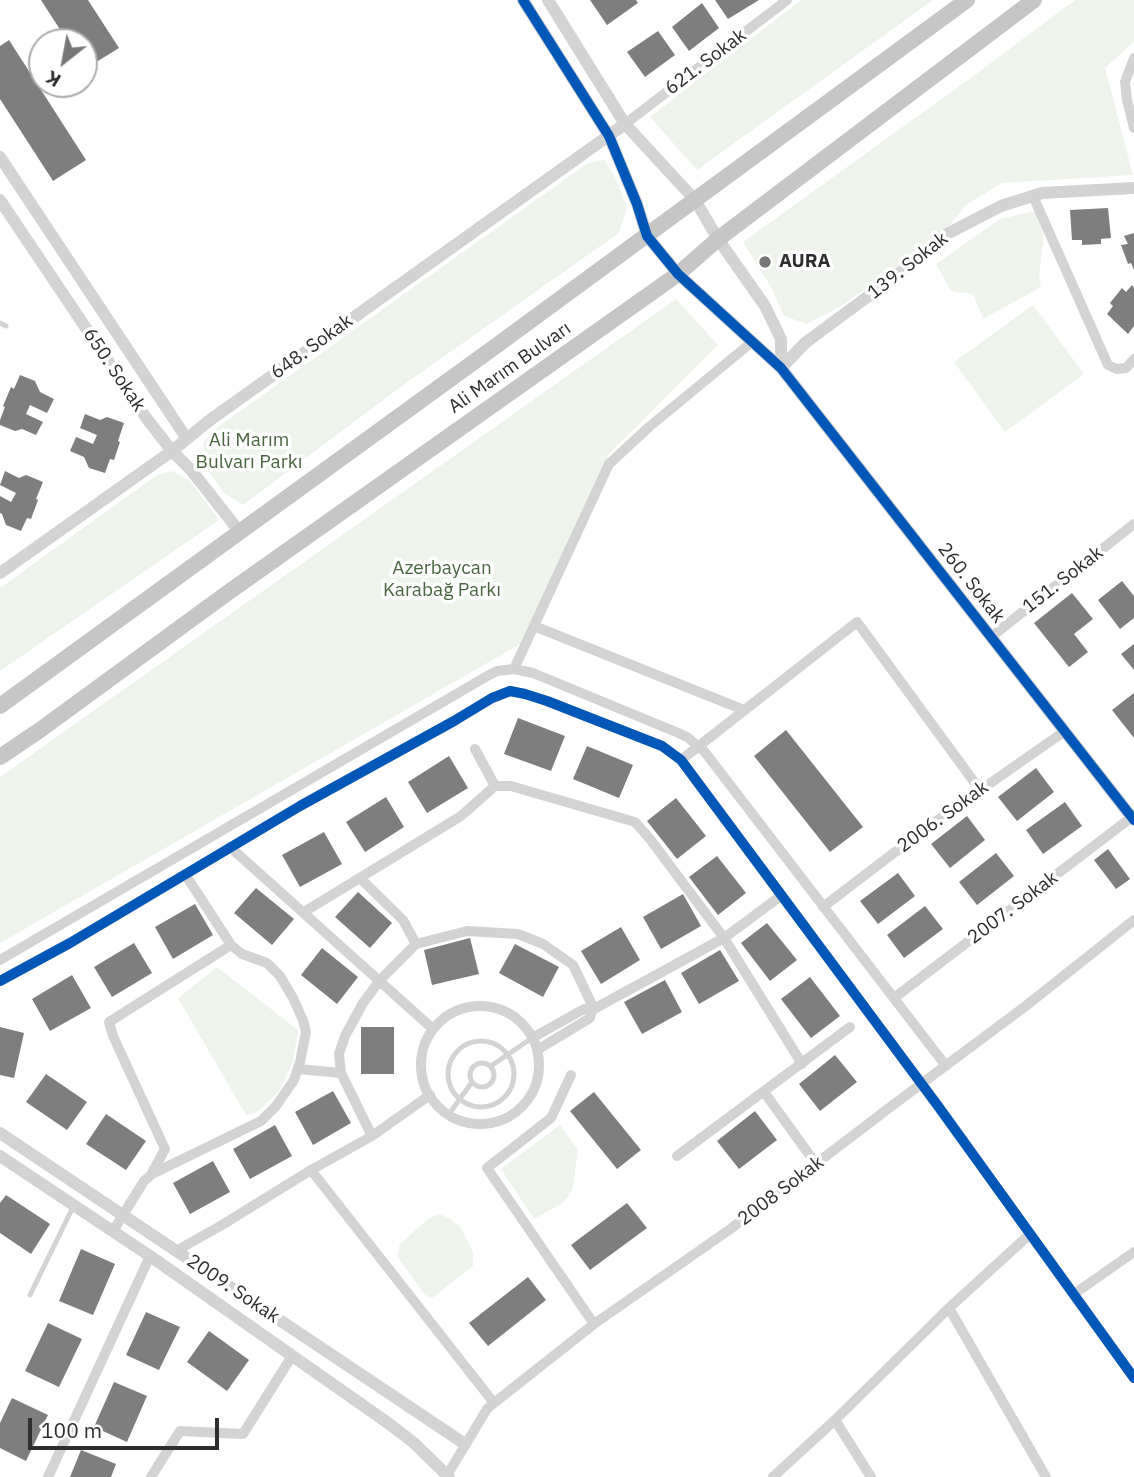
<!DOCTYPE html>
<meta charset="utf-8">
<style>
body{margin:0}
#map{position:relative;width:1134px;height:1477px;overflow:hidden;background:#fff;font-family:"IBM Plex Sans",sans-serif}
canvas{display:block}
.north{position:absolute;left:28px;top:28px;width:70px;height:70px;box-sizing:border-box;background:#fff;border:2px solid #ababab;border-radius:50%;rotate:211deg;font-size:19px;font-weight:700;line-height:28px;text-align:center;color:#2e2e2e}
.north::after{content:'';display:block;margin:auto;width:24px;height:32px;background:#777;clip-path:polygon(50% 0,100% 100%,50% 72%,0 100%)}
.scale{position:absolute;left:28px;top:1418px;width:191px;height:32px;box-sizing:border-box;border:4px solid #2e2e2e;border-top:0;padding-left:9px;font-size:21px;line-height:24px;white-space:nowrap;color:#2e2e2e;-webkit-text-stroke:5px #fff;paint-order:stroke}
</style>
<div id="map">
<canvas width="1134" height="1477"></canvas>
<div class="north">K</div>
<div class="scale">100 m</div>
</div>
<script>
const ctx = document.querySelector('canvas').getContext('2d');
ctx.lineJoin = 'round';
function paint(path, color) { ctx.fillStyle = color; ctx.fill(path, 'evenodd'); }
const shape = rows => new Path2D(rows.map(r => 'M' + r).join(''));
function strokePath(path, color, width, dash) { ctx.strokeStyle = color; ctx.lineWidth = width; ctx.lineCap = dash ? 'butt' : 'round'; ctx.setLineDash(dash || []); ctx.stroke(path); }
function drawText(font, color, halo, rows, align = 'center') {
  ctx.font = font + ' "IBM Plex Sans",sans-serif'; ctx.lineWidth = 7; ctx.setLineDash([]); ctx.textBaseline = 'middle'; ctx.strokeStyle = halo; ctx.fillStyle = color; for (const [text, x, y, turn = 0] of rows) {
    ctx.save(); ctx.translate(x, y); ctx.rotate((+turn || 0) * Math.PI / 180); ctx.textAlign = isNaN(turn) ? turn : align; if (halo) ctx.strokeText(text, 0, 0); ctx.fillText(text, 0, 0); ctx.restore();
  }
}
paint(shape([
 [801,0,933,0,697,170,650,117],
 [1075,0,1134,0,1134,42,1105,68,1133,175,1002,183,966,205,941,237,841,306,807,324,784,316,771,287,743,242,972,77],
 [604,160,615,177,627,208,619,233,402,386,243,505,224,493,207,469,203,443,215,429,588,163],
 [1035,211,1044,234,1039,276,1041,287,983,319,973,294,951,291,936,264,1000,219],
 [676,299,718,345,609,454,522,643,0,943,0,777],
 [1033,305,1084,374,1005,432,954,362],
 [172,471,190,481,219,520,0,671,0,588,157,475],
 [217,967,298,1030,293,1062,279,1091,257,1112,246,1115,178,998],
 [560,1125,578,1150,573,1187,568,1197,561,1204,534,1219,501,1169],
 [439,1214,449,1218,461,1228,473,1252,473,1266,432,1298,425,1295,397,1256,400,1244,428,1219]
]), '#eef3ec');
paint(shape([
 [41,0,88,0,119,48,85,69,84,67,84,42,68,42],
 [590,0,636,0,638,3,607,25],
 [715,0,759,0,728,19],
 [702,3,719,28,689,51,672,27],
 [658,31,675,55,645,77,627,52],
 [9,40,86,160,53,181,0,99,0,46],
 [1108,208,1111,238,1101,239,1101,244,1082,245,1082,240,1072,240,1070,210],
 [1134,233,1134,270,1131,263,1128,264,1121,245,1128,244,1124,236],
 [1132,285,1134,288,1134,326,1128,334,1107,314,1113,306,1110,303,1122,288,1126,292],
 [20,375,35,381,40,392,54,399,47,413,30,405,26,414,43,422,36,435,22,429,15,431,0,425,0,420,5,407,3,406,11,387,14,389],
 [85,414,100,420,107,417,124,423,118,441,120,442,114,460,110,459,105,473,89,468,84,457,70,451,76,437,93,444,97,435,80,428],
 [5,471,19,478,26,475,43,482,36,499,38,500,31,519,27,518,21,531,6,525,2,514,0,513,0,496,11,502,16,493,0,485],
 [1122,581,1134,596,1134,618,1120,629,1098,600],
 [1072,593,1093,619,1074,634,1088,652,1069,667,1034,623],
 [1134,644,1134,670,1121,654],
 [1134,693,1134,738,1112,710],
 [518,718,565,736,551,771,504,754],
 [786,730,863,827,830,852,754,756],
 [587,746,633,765,619,798,573,779],
 [449,756,468,788,427,813,408,782],
 [1036,768,1054,792,1017,821,998,797],
 [386,797,404,827,365,852,346,822],
 [676,798,706,836,677,859,647,821],
 [1065,802,1082,826,1043,854,1026,830],
 [967,816,985,840,950,868,931,844],
 [324,832,342,864,300,887,282,855],
 [1108,849,1130,879,1116,889,1094,860],
 [996,853,1014,876,977,905,959,882],
 [717,856,746,893,718,915,689,877],
 [898,873,915,896,878,924,860,901],
 [256,888,294,919,272,945,234,913],
 [358,892,392,923,370,948,335,917],
 [683,894,701,926,661,949,643,917],
 [195,904,213,935,173,959,155,927],
 [925,906,943,929,904,958,887,935],
 [767,923,797,960,770,981,741,943],
 [621,927,640,960,601,984,581,951],
 [470,938,479,974,432,985,424,950],
 [134,943,152,973,112,997,94,967],
 [515,944,559,967,543,997,499,973],
 [322,948,358,977,337,1004,301,975],
 [720,950,739,981,699,1004,681,973],
 [72,975,91,1008,50,1031,32,999],
 [810,977,840,1016,811,1038,781,999],
 [665,980,682,1012,642,1034,624,1002],
 [0,1027,24,1033,14,1078,0,1075],
 [361,1027,394,1027,394,1074,361,1074],
 [835,1055,857,1082,820,1111,799,1084],
 [46,1074,87,1102,67,1130,26,1102],
 [333,1091,351,1123,313,1145,295,1112],
 [594,1092,641,1150,617,1169,570,1111],
 [755,1111,777,1140,739,1169,717,1141],
 [106,1114,146,1141,126,1170,86,1144],
 [275,1125,292,1156,250,1179,233,1149],
 [213,1161,230,1192,190,1214,173,1183],
 [6,1195,50,1224,31,1254,0,1233,0,1203],
 [627,1203,647,1228,590,1270,571,1245],
 [81,1249,115,1264,93,1315,59,1301],
 [528,1277,546,1300,488,1346,469,1323],
 [146,1312,180,1327,159,1370,126,1355],
 [48,1323,82,1339,59,1387,25,1371],
 [209,1331,249,1360,227,1391,187,1362],
 [114,1382,147,1396,127,1442,94,1427],
 [12,1398,48,1415,26,1461,0,1448,0,1423],
 [81,1450,116,1464,111,1477,70,1477]
]), '#7e7e7e');
strokePath(shape([
 [0,323,6,326],
 '448 1074a33 33 0 1 1 66 0a33 33 0 1 1-66 0Z',
 '470 1075a12 12 0 1 1 24 0a12 12 0 1 1-24 0Z',
 [491,1066,532,1038],
 [449,1114,472,1082],
 [30,1295,74,1205]
]), '#d3d3d3', 5);
strokePath(shape([
 [1134,58,1125,82,1127,100,1134,128],
 [625,124,787,0],
 [1033,196,1108,365,1117,369,1126,368,1134,359],
 [534,626,744,710],
 [991,637,1134,524],
 [514,669,609,464,649,427,752,342],
 [475,749,495,786],
 [681,760,857,622,980,790],
 [230,847,433,1029],
 [360,878,403,920,416,944],
 [823,907,929,826,1065,731],
 [304,912,461,816,495,786,511,786,635,822,650,839,724,938,802,1064],
 [0,960,489,675,497,671,514,669,533,673,676,732,687,737,704,751,946,1066],
 [0,981,70,943,300,806,454,721,492,698,510,691,525,694,547,701,662,746,681,760,938,1106,1134,1378],
 [894,998,1132,817],
 '421 1065a59 59 0 1 1 118 0a59 59 0 1 1-118 0Z',
 [532,1038,584,1009,592,1010,724,938,782,895],
 [537,1050,590,1018,592,1010],
 [298,1069,341,1073],
 [571,1075,551,1118,487,1168,594,1324],
 [764,1092,816,1164],
 [372,1136,341,1073,339,1054,345,1036,363,1003,380,980,416,944,467,931,518,934,543,944,573,965,594,1009],
 [677,1156,850,1027],
 [311,1170,494,1403],
 [152,1173,165,1149,113,1036,109,1022,231,945],
 [113,1231,144,1181,152,1174,261,1121,276,1106,294,1080,300,1062,306,1032,303,1020,293,998,280,976,267,963,242,954,231,945,185,874],
 [176,1251,222,1225,311,1170,372,1136,430,1095],
 [1074,1294,1134,1252],
 [949,1308,1046,1477],
 [835,1420,871,1477],
 [48,1477,150,1256],
 [151,1477,180,1431,243,1434,292,1356],
 [446,1477,487,1409,494,1403,594,1324,729,1230,893,1105,1027,1005,1134,920],
 [773,1477,835,1420,949,1308,1030,1234]
]), '#d3d3d3', 10);
strokePath(shape([
 [523,0,609,136,637,204,647,236,678,274,781,368,1134,820],
 [548,0,625,124,695,200,718,239,765,306,781,339,781,368],
 [0,157,187,439],
 [0,200,147,419,172,451,191,470,239,531],
 [781,368,805,343,913,263,941,237,1001,206,1042,193,1134,188],
 [0,573,172,451,210,420,625,124],
 [0,1133,465,1444],
 [0,1156,150,1256,388,1423,414,1443,449,1477]
]), '#d3d3d3', 12);
strokePath(shape([
 [0,706,500,343,967,0],
 [0,757,40,730,226,594,678,274,718,239,1034,0]
]), '#c6c6c6', 16);
strokePath(shape([
 [523,0,609,136,637,204,647,236,678,274,781,368,1134,820],
 [0,981,70,943,300,806,454,721,492,698,510,691,525,694,547,701,662,746,681,760,938,1106,1134,1378]
]), '#0057b8', 10);
for (const [x, y, r, color] of [
 [765,262,7,"#777"]
]) { const dot = new Path2D(); dot.arc(x, y, r, 0, 2 * Math.PI); ctx.fillStyle = color; ctx.fill(dot); strokePath(dot, '#fff', 2.5); }
drawText('19px', '#2e2e2e', '#fff', [
 ["621. Sokak",706,62,-37],
 ["139. Sokak",908,266,-38],
 ["648. Sokak",312,347,-36],
 ["Ali Marım Bulvarı",510,368,-35],
 ["650. Sokak",114,370,56],
 ["151. Sokak",1063,580,-38],
 ["260. Sokak",971,583,52],
 ["2006. Sokak",943,817,-36],
 ["2007. Sokak",1013,908,-37],
 ["2008 Sokak",781,1191,-37],
 ["2009. Sokak",233,1289,34]
]);
drawText('bold 19px', '#2e2e2e', '#fff', [
 ["AURA",779,262]
], 'left');
drawText('19px', '#48663e', '#fff', [
 ["Ali Marım",249,441],
 ["Bulvarı Parkı",249,463],
 ["Azerbaycan",442,569],
 ["Karabağ Parkı",442,591]
]);
</script>
